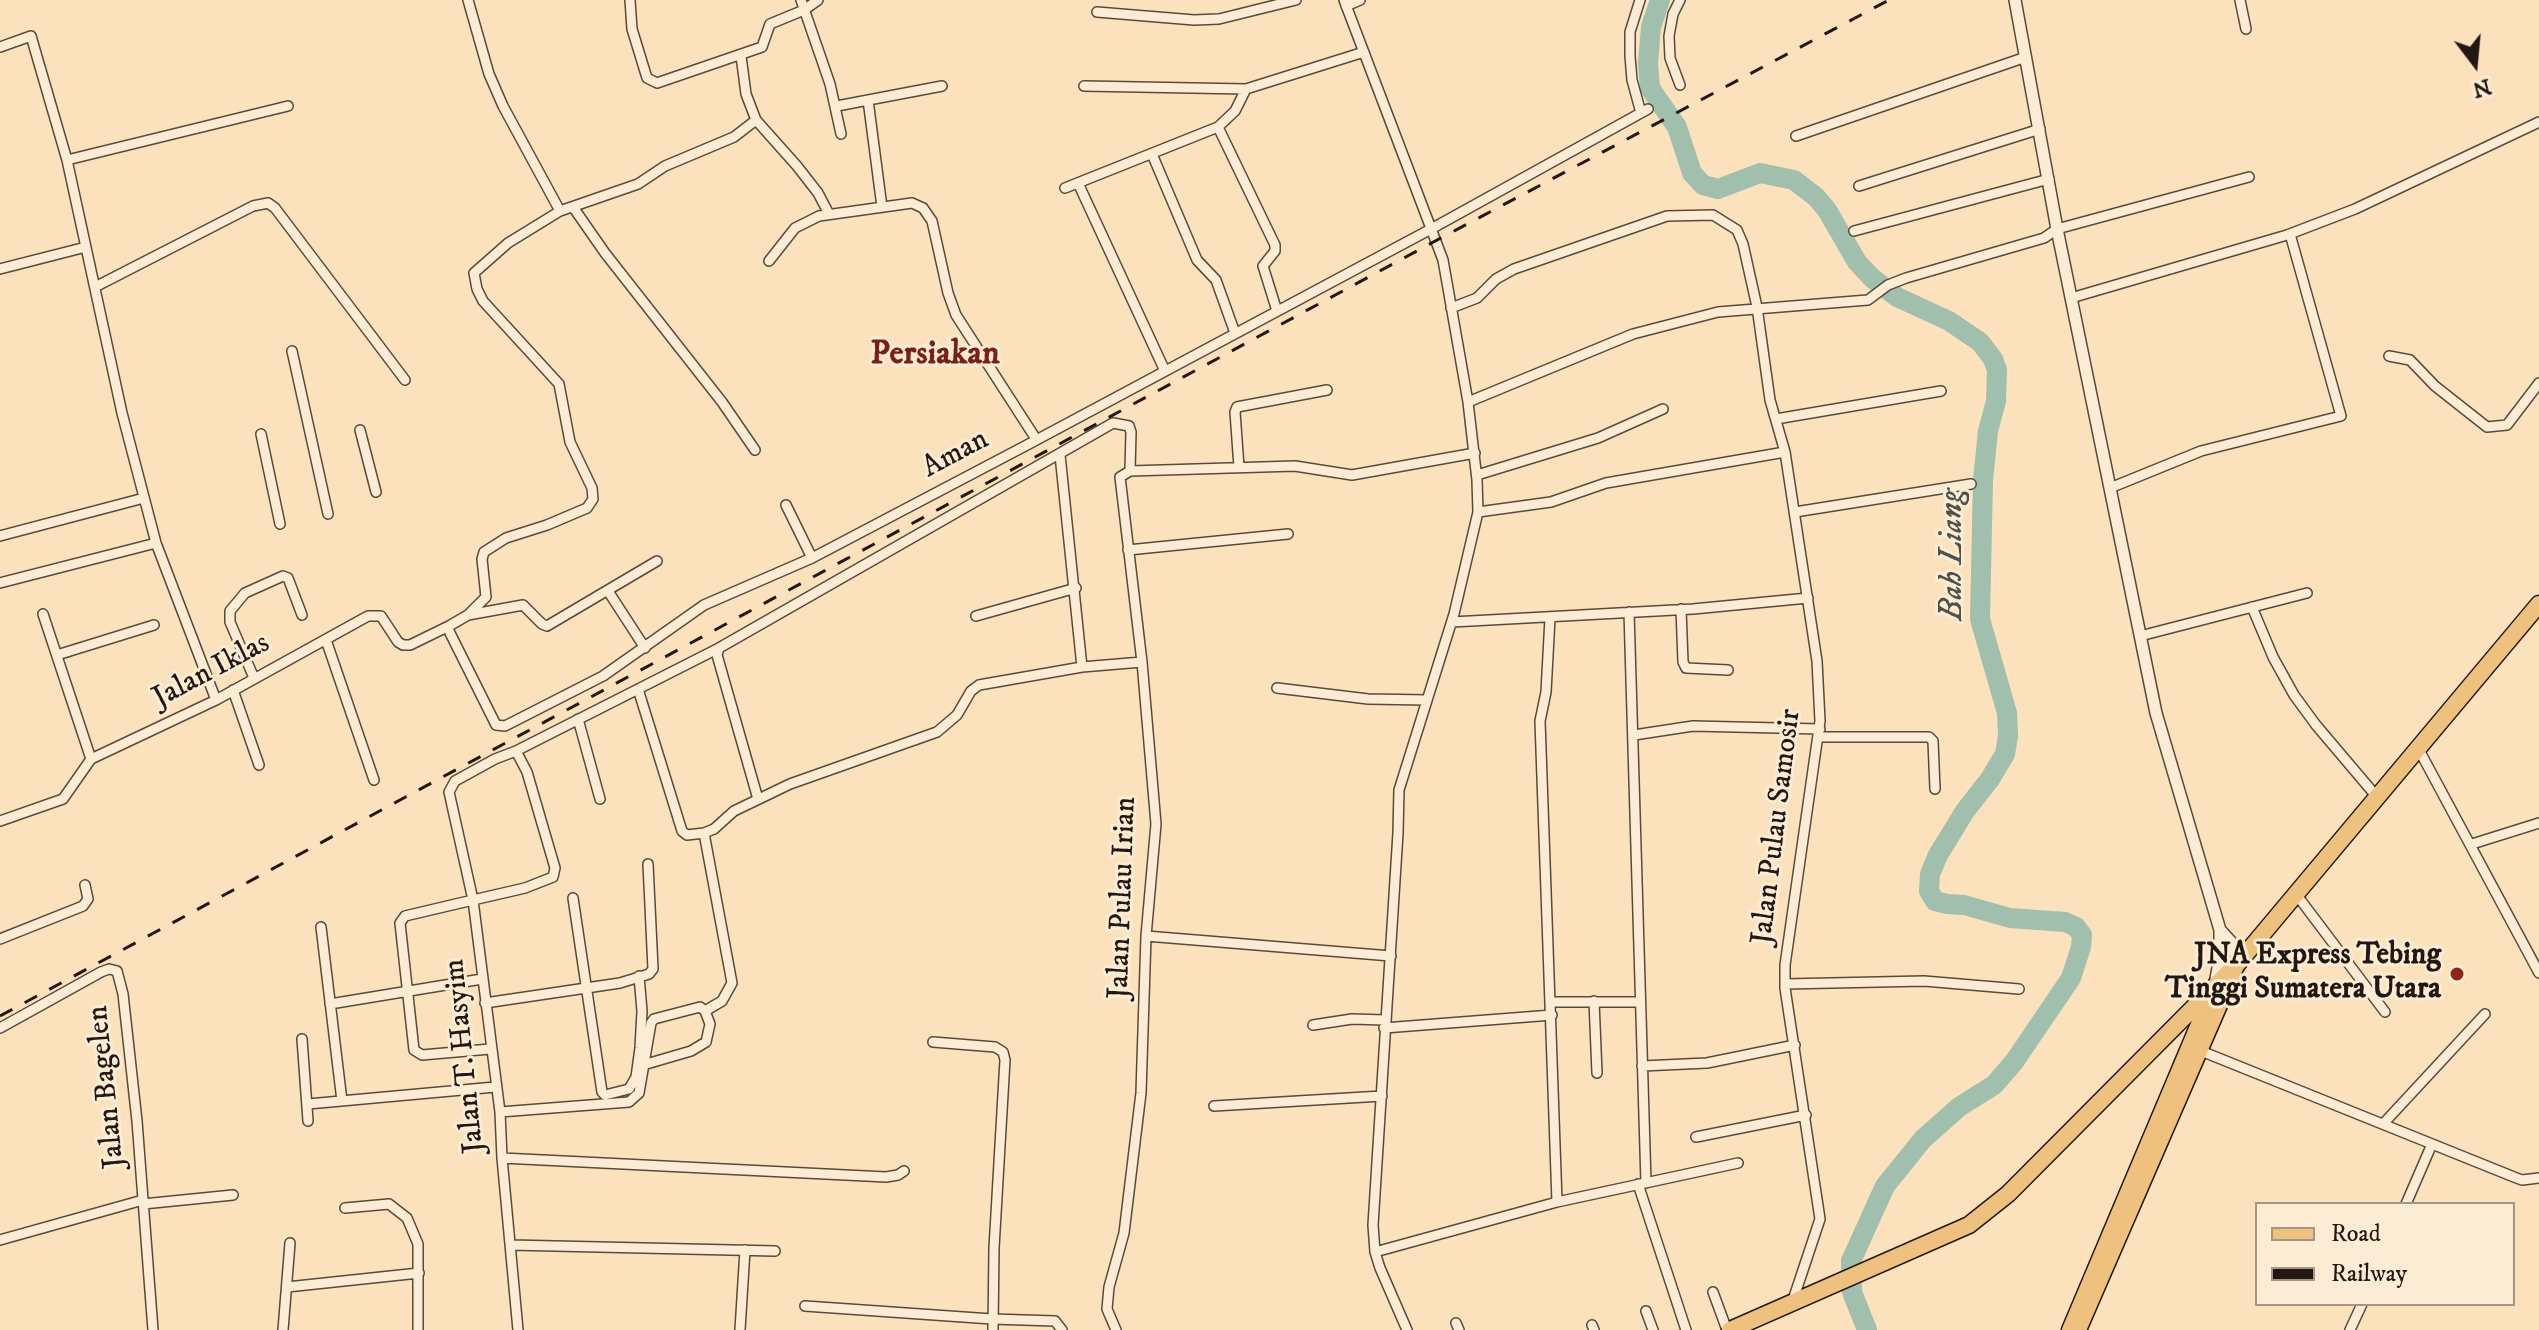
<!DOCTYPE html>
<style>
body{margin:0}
#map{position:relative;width:2539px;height:1330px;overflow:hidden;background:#fbe2bd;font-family:"IM FELL DW Pica",serif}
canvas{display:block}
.legend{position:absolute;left:2255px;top:1202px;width:260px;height:104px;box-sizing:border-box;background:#fcecd4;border:2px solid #a59786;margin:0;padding:10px 14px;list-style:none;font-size:24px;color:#221711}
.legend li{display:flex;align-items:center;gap:16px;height:40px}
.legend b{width:40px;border:2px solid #a59786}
.north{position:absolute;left:2435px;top:24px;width:80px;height:80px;-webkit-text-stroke:6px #fcecd4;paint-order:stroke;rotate:164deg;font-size:22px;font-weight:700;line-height:32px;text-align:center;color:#221711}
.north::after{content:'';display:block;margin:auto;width:28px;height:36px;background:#221711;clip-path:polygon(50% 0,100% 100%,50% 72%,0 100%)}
</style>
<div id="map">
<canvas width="2539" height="1330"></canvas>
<ul class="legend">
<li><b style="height:10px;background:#eec17e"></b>Road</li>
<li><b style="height:10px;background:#221711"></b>Railway</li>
</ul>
<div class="north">N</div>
</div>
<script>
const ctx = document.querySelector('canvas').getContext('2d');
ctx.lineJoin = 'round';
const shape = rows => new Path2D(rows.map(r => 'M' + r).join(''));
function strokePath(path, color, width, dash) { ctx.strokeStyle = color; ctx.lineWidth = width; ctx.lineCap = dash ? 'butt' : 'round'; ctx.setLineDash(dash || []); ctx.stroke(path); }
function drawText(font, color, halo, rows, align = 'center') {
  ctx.font = font + ' "IM FELL DW Pica",serif'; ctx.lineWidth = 6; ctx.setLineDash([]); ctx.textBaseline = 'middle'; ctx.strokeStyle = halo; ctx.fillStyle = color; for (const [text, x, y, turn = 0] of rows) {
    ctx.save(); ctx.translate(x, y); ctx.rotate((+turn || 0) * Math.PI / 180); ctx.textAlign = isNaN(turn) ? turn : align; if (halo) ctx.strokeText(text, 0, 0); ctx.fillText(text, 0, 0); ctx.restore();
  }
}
strokePath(shape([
 [1660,0,1651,27,1648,63,1650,88,1677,127,1692,173,1703,185,1718,189,1760,173,1794,180,1816,197,1827,210,1857,262,1872,278,1897,297,1949,321,1980,342,1993,359,1997,370,1996,401,1988,431,1983,480,1980,619,2007,713,2008,736,2005,754,1990,779,1965,811,1938,855,1930,874,1929,891,1935,901,1947,904,1964,905,2010,918,2065,922,2076,927,2082,935,2081,947,2071,978,2014,1062,1994,1085,1959,1107,1923,1139,1885,1186,1851,1261,1852,1292,1867,1330]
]), '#a0bfac', 20);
const minor = shape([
 [468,0,489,74,503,106,560,211],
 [630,0,632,29,647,78,657,83,762,47,770,24,804,10,818,0],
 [801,0,830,84,841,134],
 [1344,0,1443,260,1468,402,1477,480,1478,512,1454,614,1399,790,1398,833,1373,1225,1375,1252,1380,1268,1407,1330],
 [1640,0,1630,32,1630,56,1632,80,1641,113],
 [1680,0,1673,14,1669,36,1670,58,1680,85],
 [2240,0,2246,29],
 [1346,6,1360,0],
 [1097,12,1194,20,1219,19,1296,0],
 [0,47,31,36,67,160,122,413,156,543,216,700],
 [741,56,746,94,756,120,797,166,818,193,829,214],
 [1084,86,1246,89,1364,52],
 [868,100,882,207],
 [837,106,942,86],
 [1218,127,1275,245,1275,251,1263,266,1277,311],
 [1796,136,2026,57],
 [1152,154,1197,260,1216,280,1235,333],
 [67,160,288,106],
 [1078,183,1165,371],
 [1859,186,2040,129],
 [1065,188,1218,127,1235,111,1246,89],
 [573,207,605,253,722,402,755,450],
 [1854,231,2049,179],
 [769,261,795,228,819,216,912,203,923,208,932,221,948,293,956,315,1036,439],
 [0,269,86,247],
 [95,287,253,206,268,203,275,208,405,380],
 [2071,298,2287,235,2355,209,2539,122],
 [1451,308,1477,298,1496,279,1514,269,1667,216,1713,215,1737,230,1743,244,1757,307,1770,400,1785,452,1817,661,1820,721,1785,965,1785,988,1820,1219,1792,1303],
 [292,351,328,514],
 [2389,356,2410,360,2435,386,2487,427,2507,425,2539,383],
 [1468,402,1633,334,1718,312,1868,300,1888,285,1906,278,2044,238,2057,229,2249,177],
 [1776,419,1941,391],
 [360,430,376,492],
 [261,434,280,524],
 [1060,455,1082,667],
 [1239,467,1235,412,1237,407,1327,390],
 [1477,475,1598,438,1663,409],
 [2110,488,2201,451,2341,416,2290,234],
 [786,505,812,558],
 [1478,512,1551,502,1606,483,1785,452],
 [1795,512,1971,484],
 [0,536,144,498],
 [1128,550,1288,534],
 [0,583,156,543],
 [608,591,645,648],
 [2252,607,2273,657,2294,695,2316,725,2377,797],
 [1681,609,1683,662,1686,668,1728,670],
 [1629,612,1646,1183],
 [43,614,91,759],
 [468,615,523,605,542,624,547,626,657,561],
 [976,616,1076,588],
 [1550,618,1546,692,1540,721,1557,1202],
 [1452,622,1693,609,1808,598],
 [447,627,496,725,505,726,603,676,704,605,812,558,1027,445,1431,229,1648,109],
 [2140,636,2307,593],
 [326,640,374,780],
 [57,655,154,625],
 [254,678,230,622,230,611,245,593,283,576,288,578,302,615],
 [1277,688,1368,699,1427,700],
 [638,689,682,831,687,835,704,833,714,829,734,811,790,784,937,732,957,715,971,691,979,685,1082,667,1142,662],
 [233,690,259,765],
 [578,719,600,799],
 [1634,735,1693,726,1820,729],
 [1819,737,1929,737,1933,741,1935,789],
 [2418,748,2539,973],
 [516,751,719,648],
 [758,799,717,655,719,648,1113,423,1129,426,1131,432,1130,471],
 [0,821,63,799,91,759,216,700,368,616,381,616,398,642,403,645,410,645,449,626,468,615,486,597,482,559,484,552,506,538,547,525,587,508,593,499,592,488,570,442,559,384,483,301,477,289,474,273,508,243,560,211,638,184,665,166,734,137,756,120],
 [704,833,732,983,722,1001,705,1011],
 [2472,844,2539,823],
 [2296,894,2385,1012],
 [573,898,602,1092,605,1095,629,1089,636,1077,640,1048,642,1011,639,976],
 [321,927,342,1101],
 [1146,936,1391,956],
 [0,939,83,906,88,899,85,885],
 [1785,984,1924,981,2019,989],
 [1594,1001,1597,1073],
 [1551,1002,1640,1002],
 [485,1003,620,983,649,974,653,969,648,864],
 [330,1004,482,979],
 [1313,1025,1352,1019,1385,1020],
 [0,1028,101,972,109,969,117,971,123,994,137,1121,153,1330],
 [1384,1028,1552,1015],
 [302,1039,308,1121],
 [933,1042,995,1047,1003,1052,1005,1060,994,1248,993,1330],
 [490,1049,422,1055,414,1050,400,923,405,916,473,900,525,888,553,877,555,868,527,772,516,751,495,759,455,781,449,792,473,900,500,1112,502,1158,518,1330],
 [2196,1049,2514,1177,2522,1180,2539,1178],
 [1642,1066,1707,1063,1795,1045],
 [308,1104,495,1087],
 [1214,1106,1382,1096],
 [500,1112,629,1102,639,1093,651,1023,654,1019,700,1007,705,1011,710,1024,706,1042,691,1051,643,1065],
 [2383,1124,2485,1014],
 [1696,1137,1806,1115],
 [502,1158,886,1177,898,1175,904,1171],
 [1638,1184,1686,1330],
 [143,1204,233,1195],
 [2406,1204,2432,1144],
 [345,1208,389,1204,407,1218,418,1244,418,1330],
 [0,1240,143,1200],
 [511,1245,775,1251],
 [1375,1252,1557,1202,1738,1163],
 [287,1287,419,1273],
 [1713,1292,1727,1330],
 [805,1306,992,1319,1055,1321,1062,1330],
 [1646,1311,1653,1330],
 [1456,1323,1459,1330],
 [1592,1325,1594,1330],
 [283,1330,290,1243],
 [740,1330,745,1250],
 [1116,1330,1107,1309,1109,1287,1124,1233,1141,1093,1146,936,1156,824,1142,662,1120,477,1130,471,1295,466,1352,475,1475,453],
 [2350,1330,2362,1304]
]);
const tertiary = shape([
 [2015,0,2057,229,2156,713,2220,930,2220,957,2215,984],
 [2220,930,2231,942,2239,962]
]);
const primary = shape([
 [2069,1330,2212,991],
 [2079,1330,2237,966]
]);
const trunk = shape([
 [1730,1330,1969,1225,2008,1194,2239,962,2539,604]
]);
strokePath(minor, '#584a3c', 12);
strokePath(tertiary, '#584a3c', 14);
strokePath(primary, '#221711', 17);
strokePath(trunk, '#221711', 19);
strokePath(minor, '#fcecd4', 9);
strokePath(tertiary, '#fcecd4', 11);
strokePath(primary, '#eec17e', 14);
strokePath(trunk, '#eec17e', 16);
strokePath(shape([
 [0,1016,1439,239,1889,0]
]), '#221711', 3, [14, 14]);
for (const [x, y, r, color] of [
 [2457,974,8,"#8f2418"]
]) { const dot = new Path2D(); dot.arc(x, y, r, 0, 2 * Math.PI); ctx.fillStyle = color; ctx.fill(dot); strokePath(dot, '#fcecd4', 3); }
drawText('30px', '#221711', '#fcecd4', [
 ["Aman",956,455,-28],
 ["Jalan Iklas",212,672,-28],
 ["Jalan Pulau Samosir",1778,827,-83],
 ["Jalan Pulau Irian",1124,898,-88],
 ["Jalan T. Hasyim",466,1056,-96],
 ["Jalan Bagelen",108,1087,-96]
]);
drawText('bold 30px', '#221711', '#fcecd4', [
 ["JNA Express Tebing",2441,957],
 ["Tinggi Sumatera Utara",2441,991]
], 'right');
drawText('italic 32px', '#4e5247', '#fcecd4', [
 ["Bah Liang",1954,555,-90]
]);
drawText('bold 34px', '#7a1f14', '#fcecd4', [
 ["Persiakan",935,356]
]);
</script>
